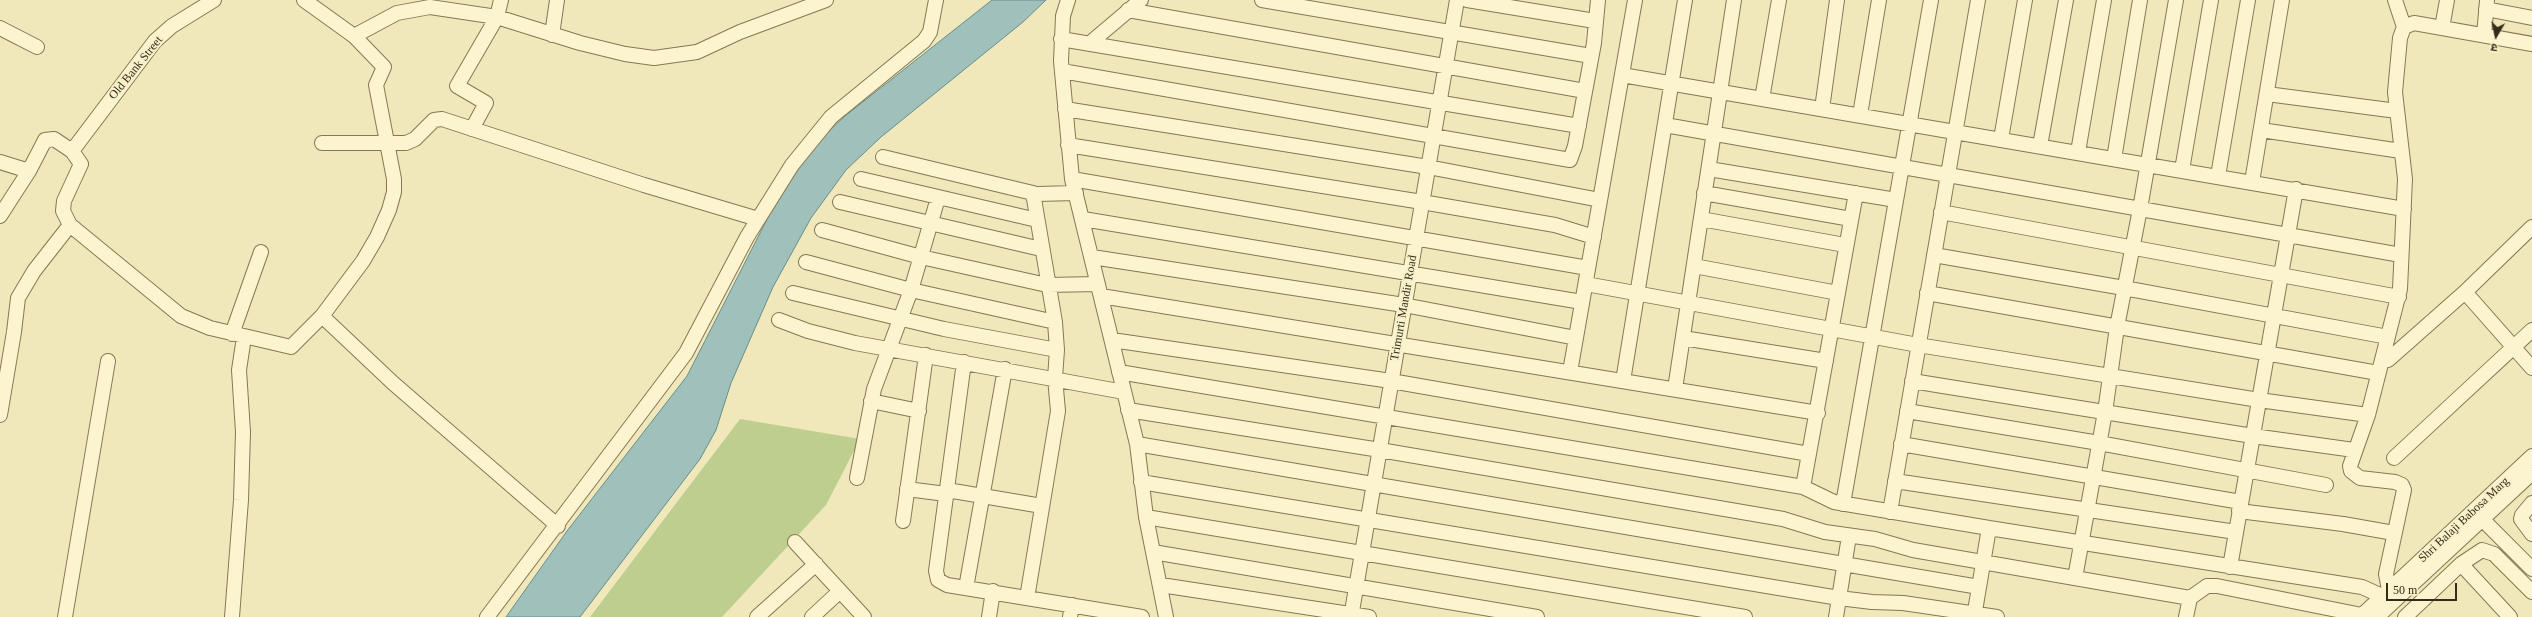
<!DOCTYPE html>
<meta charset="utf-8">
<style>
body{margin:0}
#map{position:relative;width:2532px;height:617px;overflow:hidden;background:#f0e8ba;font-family:"Times New Roman","Noto Sans Devanagari",serif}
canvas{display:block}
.north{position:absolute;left:2476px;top:16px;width:40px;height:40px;-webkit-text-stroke:3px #f7f1ca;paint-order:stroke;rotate:189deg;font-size:11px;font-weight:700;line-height:16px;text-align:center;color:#352b1a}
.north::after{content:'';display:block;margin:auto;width:14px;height:18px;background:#352b1a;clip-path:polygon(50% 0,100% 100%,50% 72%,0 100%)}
.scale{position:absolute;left:2386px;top:583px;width:71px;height:18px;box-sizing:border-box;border:2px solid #352b1a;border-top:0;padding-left:5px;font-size:12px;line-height:14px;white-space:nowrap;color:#352b1a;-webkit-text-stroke:3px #f7f1ca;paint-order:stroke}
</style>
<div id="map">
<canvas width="2532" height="617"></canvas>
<div class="north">उ</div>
<div class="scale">50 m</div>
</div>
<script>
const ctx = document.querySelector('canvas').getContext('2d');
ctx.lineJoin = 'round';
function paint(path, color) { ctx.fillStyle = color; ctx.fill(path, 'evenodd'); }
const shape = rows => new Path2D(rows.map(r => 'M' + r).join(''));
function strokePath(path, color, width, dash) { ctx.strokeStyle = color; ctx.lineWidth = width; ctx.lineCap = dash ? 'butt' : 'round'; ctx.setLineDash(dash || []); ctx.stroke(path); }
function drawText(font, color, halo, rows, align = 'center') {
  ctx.font = font + ' "Times New Roman",serif'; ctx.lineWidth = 4; ctx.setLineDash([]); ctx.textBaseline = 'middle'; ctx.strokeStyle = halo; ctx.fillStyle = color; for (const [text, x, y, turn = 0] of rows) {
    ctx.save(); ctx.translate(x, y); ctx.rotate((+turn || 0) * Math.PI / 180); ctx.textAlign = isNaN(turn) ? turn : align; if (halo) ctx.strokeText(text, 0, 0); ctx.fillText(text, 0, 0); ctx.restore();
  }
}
paint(shape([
 [740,419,860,439,826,505,722,617,590,617]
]), '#bdce8e');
const water = shape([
 [992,0,1046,0,1023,22,881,137,846,170,811,218,773,287,731,383,716,430,700,459,580,617,506,617,567,531,687,376,782,190,810,149,845,116,992,0]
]);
paint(water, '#9fc0bb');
strokePath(water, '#678e8a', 1);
const minor = shape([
 [304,0,354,36,397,13,430,7,497,17,580,43,625,54,654,58,697,52,740,32,826,0],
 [1068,0,1063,16,1061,61,1072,179,1137,444,1146,517,1166,617],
 [1262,0,1591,56],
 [1467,0,1595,21],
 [2395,0,2404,27],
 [2486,9,2532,18],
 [1128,10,1585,91],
 [0,28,37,47],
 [2442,28,2447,0],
 [552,35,557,0],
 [2484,35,2487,1],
 [1061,39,1579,126],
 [1090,43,1141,0],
 [1062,71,1570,160,1575,146,1594,43,1598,0],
 [1622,75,2404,209],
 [2267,94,2397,111],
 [1762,99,1779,0],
 [1065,109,1428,167,1600,200],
 [1822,109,1837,0],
 [1860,115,1879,0],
 [1665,125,2401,255],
 [472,129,486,103,457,86,497,17,501,0],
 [2261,130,2401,151],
 [2001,139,2025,0],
 [322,143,406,143,415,139,434,120,442,119,644,185,758,219],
 [1068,145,1422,202,1555,225,1594,237],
 [2040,146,2066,0],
 [72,151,155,41,172,26,214,0],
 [2078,152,2104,0],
 [883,157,1037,194,1076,193],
 [2114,159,2140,0],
 [0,162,29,171,45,140,54,139,72,151,81,164,64,201,63,211,70,225,181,316,210,328,291,347,322,316,363,261,377,237,389,210,394,192,394,179,376,85,384,67,354,36],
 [1709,169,1896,200],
 [2182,170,2211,0],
 [2218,176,2248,0],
 [861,179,1037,220],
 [1072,179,1588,268],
 [2252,182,2282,0],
 [1704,193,1851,219],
 [840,202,1041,249],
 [1941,212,2399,297],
 [0,216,29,171],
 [1083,219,1582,302],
 [1701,219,1845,245],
 [822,230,921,257,1047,285,1098,284],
 [1934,255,2124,288,2388,337],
 [1092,257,1404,305,1576,338],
 [806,262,911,290,1055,322],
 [1694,266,1838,293],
 [1586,284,1918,345,2259,400,2368,415],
 [2465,292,2532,368],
 [793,293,944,329,1057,350],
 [1927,293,2378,373],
 [1101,296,1818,413],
 [322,316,393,383,558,526],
 [779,320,808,331,855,343,1124,392],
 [232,334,261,252],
 [1683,338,1826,361],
 [1112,340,1391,381,1809,454],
 [2388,360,2465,292,2532,227],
 [964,362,936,571,938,580,947,585,1142,617],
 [1119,372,1803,487,1834,502,1989,528],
 [1570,372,1635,0],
 [1623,381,1685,0],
 [1912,381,2253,436,2354,450],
 [1675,389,1734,0],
 [871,401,919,411],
 [1128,410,1380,450,1783,519,1825,532,1875,539,1913,550,2190,598],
 [1907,411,2099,443,2326,485],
 [0,415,14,332,18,298,34,271,70,225],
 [1137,444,1979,587],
 [1901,444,2241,502],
 [2394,458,2532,330],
 [857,478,874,389,911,290,938,198],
 [1895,481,2236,532],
 [1141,482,1839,598,1872,602,1903,603,1997,617],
 [1803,487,1856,193],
 [907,489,946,494],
 [947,490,1042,506],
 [2532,503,2522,515,2521,519,2532,534],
 [1843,504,1931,0],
 [2239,511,2343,524,2394,533],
 [1890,512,1978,0],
 [2477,514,2532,569],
 [1146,517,1745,617],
 [903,521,926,355],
 [795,542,864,617],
 [1153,552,1537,617],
 [2461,564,2510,617],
 [2230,567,2296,189],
 [2075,578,2105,412,2117,327,2140,209,2176,0],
 [1161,585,1369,617],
 [966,588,1005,369],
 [2389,590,2386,574,2404,490,2402,485,2395,482,2360,478,2351,471,2350,466,2368,415,2400,289,2405,179,2395,92,2400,38,2404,27,2414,23,2532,44],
 [1027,598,1058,411,1055,378,1057,350,1055,322,1033,193],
 [65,617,108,361],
 [232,617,241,500,243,432,239,370,244,337],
 [487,617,686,353,747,237,792,165,831,117,924,41,930,32,936,0],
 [757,617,816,564],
 [812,617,840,591],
 [989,617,993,591],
 [1070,617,1072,605],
 [1351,617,1457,0],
 [1836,617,1849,536],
 [1974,617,1989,528,2362,587,2382,596],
 [2186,617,2190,598,2207,586,2217,586,2362,615],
 [2360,617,2532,456],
 [2377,617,2532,473],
 [2405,617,2461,564,2482,550,2494,554,2532,592]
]);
strokePath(minor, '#877754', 16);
strokePath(minor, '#fbf4ce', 14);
drawText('12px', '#352b1a', '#f7f1ca', [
 ["Old Bank Street",136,68,-51],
 ["Trimurti Mandir Road",1404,308,-80],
 ["Shri Balaji Babosa Marg",2464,520,-43]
]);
</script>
